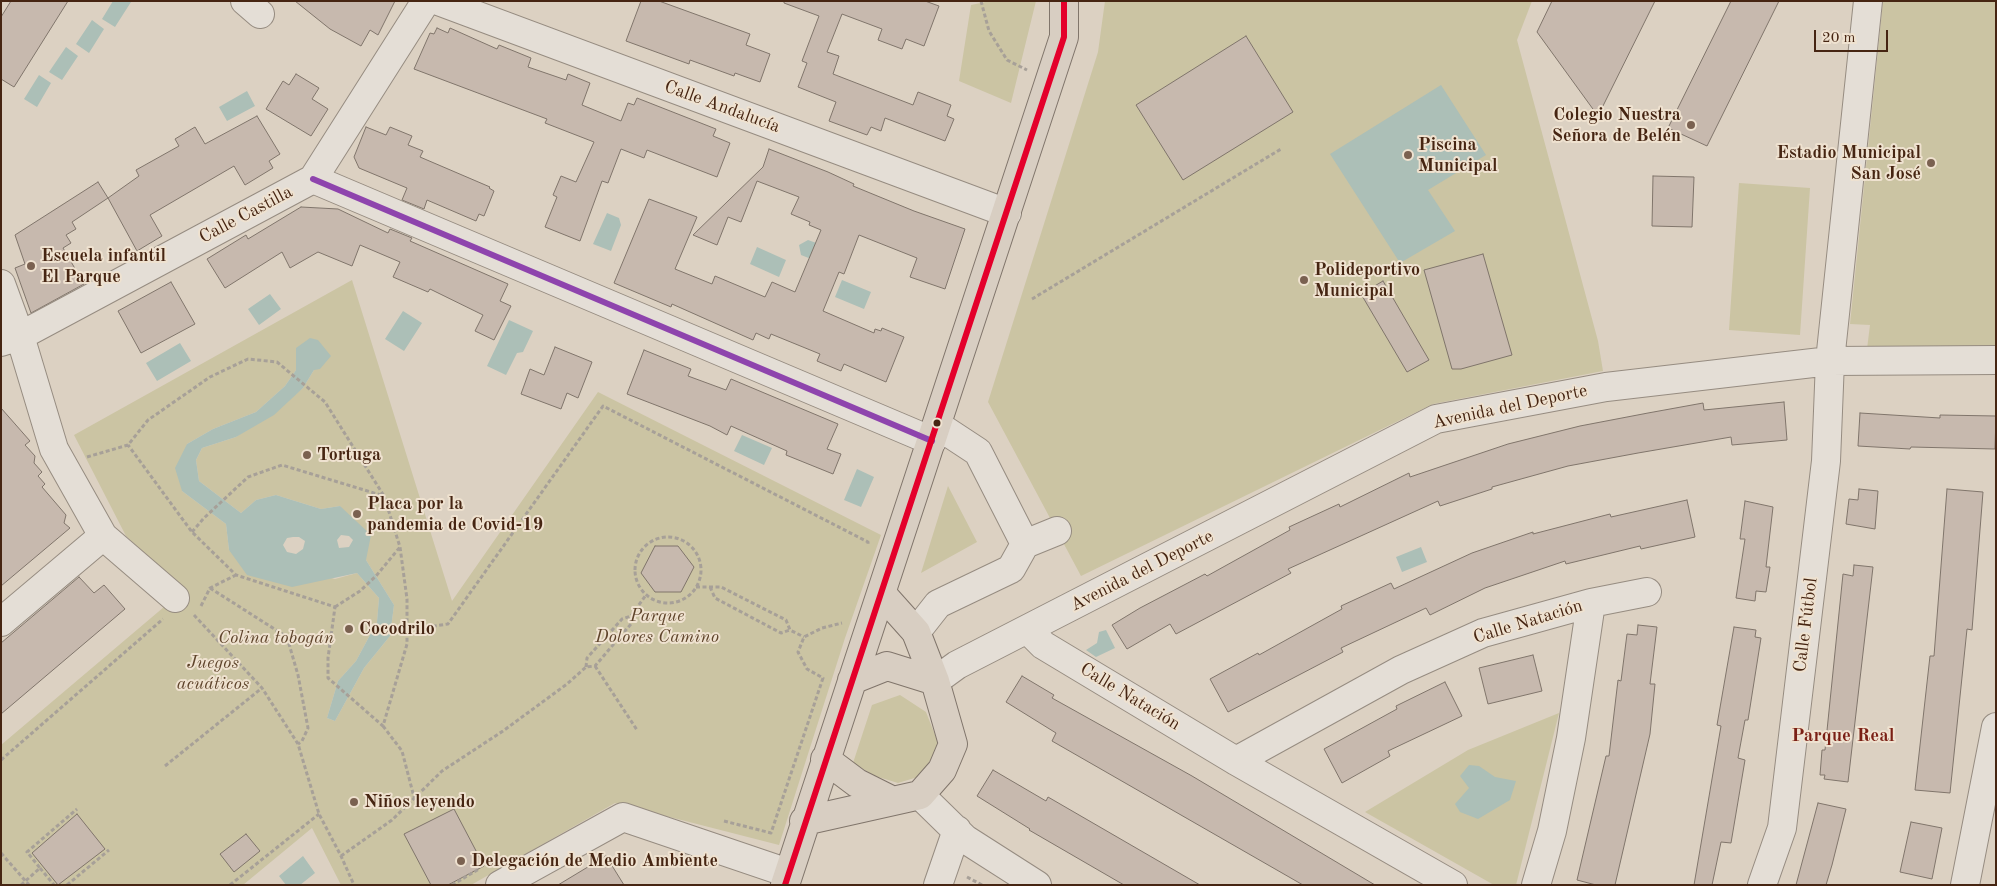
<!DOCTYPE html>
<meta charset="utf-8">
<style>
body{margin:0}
#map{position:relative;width:1997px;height:886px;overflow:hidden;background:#dcd1c2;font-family:"Old Standard TT",serif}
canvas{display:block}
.frame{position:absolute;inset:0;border:2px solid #462512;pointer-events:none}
.scale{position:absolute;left:1814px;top:30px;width:74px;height:22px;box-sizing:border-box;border:2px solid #462512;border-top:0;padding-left:6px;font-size:15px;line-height:18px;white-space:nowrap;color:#462512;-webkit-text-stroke:4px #efe2d0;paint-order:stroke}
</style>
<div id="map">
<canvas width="1997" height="886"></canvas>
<div class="frame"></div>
<div class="scale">20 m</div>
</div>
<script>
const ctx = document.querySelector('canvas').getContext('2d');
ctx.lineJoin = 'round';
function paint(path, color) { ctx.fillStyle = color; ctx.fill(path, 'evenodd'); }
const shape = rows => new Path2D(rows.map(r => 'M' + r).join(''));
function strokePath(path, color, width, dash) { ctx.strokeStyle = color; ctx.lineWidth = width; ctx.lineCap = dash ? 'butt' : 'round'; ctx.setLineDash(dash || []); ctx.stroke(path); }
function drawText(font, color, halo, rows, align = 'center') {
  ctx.font = font + ' "Old Standard TT",serif'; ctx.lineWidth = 4; ctx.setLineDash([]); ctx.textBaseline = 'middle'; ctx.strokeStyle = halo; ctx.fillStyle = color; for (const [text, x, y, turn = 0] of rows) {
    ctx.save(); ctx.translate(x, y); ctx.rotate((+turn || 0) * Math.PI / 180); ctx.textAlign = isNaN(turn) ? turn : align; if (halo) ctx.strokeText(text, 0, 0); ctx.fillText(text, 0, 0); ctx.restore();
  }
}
paint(shape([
 [990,1,1036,1,1011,103,959,81,971,5],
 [1105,1,1532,1,1517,40,1598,341,1603,371,1433,404,1081,576,988,402,1098,52],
 [1883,1,1996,1,1996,349,1867,349,1870,325,1850,324],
 [1739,183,1810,188,1800,335,1729,330],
 [352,280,452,601,598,392,881,535,845,638,779,845,615,803,471,885,341,885,312,828,243,885,1,885,1,745,184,590,126,536,74,435],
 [296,370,314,370,303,388,236,437,202,448,196,460,199,481,241,513,256,500,276,495,321,509,340,506,366,560,394,605,390,636,364,668,335,721,327,718,338,681,356,661,377,622,379,598,357,573,335,579,229,550,226,524,182,491,187,444,213,429,256,412,285,386],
 [948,486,977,542,921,573],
 [900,695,926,712,939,745,921,776,898,783,875,776,853,763,872,705],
 [1559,713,1516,885,1494,885,1365,812,1468,750]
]), '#cbc4a3');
paint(shape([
 [113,1,131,2,115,27,102,19],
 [92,20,104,29,89,53,76,44],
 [66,47,78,56,62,80,49,72],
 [39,75,51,83,37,107,24,99],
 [1441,85,1486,155,1428,190,1455,231,1400,263,1330,154],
 [247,91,255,106,227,121,219,107],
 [607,213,619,218,621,225,611,251,593,244],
 [808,240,836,250,829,266,801,255,799,245],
 [757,247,786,260,779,277,750,264],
 [842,280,871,292,864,309,835,297],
 [270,294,281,309,259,325,248,309],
 [403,311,422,323,404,351,385,339],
 [509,320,533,331,523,352,517,353,506,375,487,366],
 [310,338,318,340,331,356,320,369,314,370,303,388,274,415,236,437,202,448,196,460,199,481,241,513,256,500,276,495,321,509,340,506,371,535,366,560,394,605,390,636,364,668,335,721,327,718,338,681,356,661,377,622,379,598,357,573,292,587,247,575,229,550,226,524,182,491,175,468,187,444,213,429,256,412,285,386,296,370,296,348],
 [341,535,349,536,353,540,349,547,339,548,337,540],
 [293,537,299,537,305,541,303,549,296,554,287,552,283,545,287,538],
 [180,343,191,361,157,381,146,363],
 [742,435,772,448,764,465,734,451],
 [857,469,874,477,861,507,844,500],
 [1421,547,1427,562,1402,572,1396,557],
 [1106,630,1115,648,1096,657,1086,650,1097,643,1099,632],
 [1469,765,1479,766,1495,777,1516,781,1510,800,1478,819,1460,812,1455,804,1469,788,1460,776],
 [303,856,315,873,300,885,286,885,279,876]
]), '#acbfb7');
const building = shape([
 [11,1,68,1,14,87,1,79,1,17,11,1],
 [295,1,395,1,378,35,370,30,361,46,330,29,295,1],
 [641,1,659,1,750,34,746,45,770,54,760,82,735,73,734,76,690,60,689,64,626,41,641,1],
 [784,1,925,1,939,6,924,46,906,39,902,49,878,40,882,29,842,14,827,52,839,56,833,74,913,105,918,92,951,105,947,116,954,119,945,141,885,118,881,131,871,127,867,135,829,121,836,102,798,87,807,63,802,61,819,16,784,3,784,1],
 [1552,1,1655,1,1598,116,1537,32,1552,1],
 [1731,1,1779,1,1707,146,1668,128,1731,1],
 [437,28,448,33,450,28,497,49,499,45,531,58,528,67,566,80,568,74,590,83,582,105,621,121,628,103,634,105,637,98,716,129,713,136,730,143,717,177,647,150,644,158,621,149,608,183,602,181,580,241,545,227,557,197,553,195,561,176,576,182,594,142,545,123,547,119,414,69,430,33,434,34,437,28],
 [1246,36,1293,112,1183,180,1136,105,1246,36],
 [296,74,319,88,312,99,328,109,311,136,266,109,283,81,289,85,296,74],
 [257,116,280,154,269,161,273,168,245,185,234,166,150,215,162,236,137,251,108,198,139,176,136,170,179,146,175,139,195,127,205,144,257,116],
 [366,127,386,135,390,127,412,136,408,145,423,151,420,157,490,187,489,188,494,191,484,216,479,214,476,221,427,200,424,209,402,200,407,188,359,168,354,157,366,127],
 [769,149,828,172,854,184,853,186,914,211,965,229,945,289,910,277,917,258,859,235,844,274,839,272,823,311,874,333,875,329,881,331,882,328,904,337,886,382,844,364,841,371,817,361,820,354,771,334,769,339,756,333,753,340,672,304,671,307,614,283,649,199,697,217,675,269,712,284,715,276,765,297,772,282,795,292,821,230,809,225,810,222,791,214,799,197,757,181,741,222,728,217,717,245,693,235,763,167,769,149],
 [1653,176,1694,177,1692,227,1652,226,1653,176],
 [98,182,108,198,72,222,76,229,66,235,71,243,63,248,84,284,31,313,15,268,25,264,15,235,98,182],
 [301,207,338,209,388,233,390,229,412,238,410,241,508,284,500,301,511,306,494,340,475,331,483,315,430,289,428,292,393,277,400,262,360,245,352,266,318,252,290,268,282,252,225,288,207,259,246,235,248,239,301,207],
 [1483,254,1512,355,1461,369,1452,369,1424,270,1483,254],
 [1383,281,1429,360,1407,372,1361,294,1383,281],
 [171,282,195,324,141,353,118,311,171,282],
 [555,347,592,362,578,398,567,393,561,409,521,394,530,369,544,375,555,347],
 [644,350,691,369,688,376,726,390,731,379,838,424,827,449,841,454,833,474,786,455,787,451,731,426,727,435,710,426,627,394,644,350],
 [1784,402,1787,440,1732,445,1731,437,1638,453,1568,466,1492,487,1492,489,1440,506,1438,501,1288,569,1291,573,1176,634,1170,624,1127,649,1112,625,1140,608,1205,574,1207,576,1290,530,1289,527,1339,504,1340,507,1409,473,1410,477,1508,444,1580,426,1648,413,1703,403,1704,410,1784,402],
 [1,408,30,441,25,445,35,456,34,463,42,472,38,476,45,484,42,487,66,515,64,523,70,528,1,586,1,408],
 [1860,413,1940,418,1940,415,1996,416,1995,449,1911,447,1910,449,1858,446,1860,413],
 [1859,489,1878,491,1875,529,1846,524,1849,499,1858,500,1859,489],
 [1947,489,1983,492,1972,630,1967,629,1950,793,1915,790,1930,656,1934,656,1947,489],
 [1687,500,1695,537,1641,549,1640,546,1566,564,1565,561,1485,588,1430,615,1426,608,1341,648,1343,652,1228,712,1210,679,1258,653,1259,655,1342,609,1341,606,1391,583,1394,589,1472,553,1533,532,1533,534,1610,514,1611,517,1687,500],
 [1745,501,1773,507,1766,567,1770,567,1766,592,1756,591,1755,601,1736,598,1745,539,1740,539,1745,501],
 [655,546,678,546,694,567,681,592,655,592,641,573,655,546],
 [1854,565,1873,567,1848,782,1824,779,1825,775,1820,775,1822,750,1825,750,1843,574,1853,576,1854,565],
 [79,577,94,593,104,585,125,609,1,714,1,643,79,577],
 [1638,625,1657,627,1650,684,1655,684,1650,734,1615,885,1596,885,1577,880,1606,756,1609,756,1618,680,1621,681,1627,634,1637,635,1638,625],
 [1734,627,1756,630,1755,637,1761,638,1748,720,1745,720,1738,758,1745,760,1731,843,1721,842,1712,885,1694,885,1721,726,1717,725,1734,627],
 [1533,655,1542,691,1488,704,1479,668,1533,655],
 [1022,676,1054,695,1052,698,1192,776,1375,885,1303,885,1052,741,1056,733,1006,702,1022,676],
 [1445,682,1462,716,1388,751,1390,756,1342,783,1324,749,1397,709,1396,706,1445,682],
 [993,770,1046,801,1048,797,1200,885,1124,885,1029,830,1030,829,977,796,993,770],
 [1818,803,1846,809,1832,865,1826,885,1796,885,1818,803],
 [454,809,484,866,448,885,431,885,404,834,454,809],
 [77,814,105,849,58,885,32,853,77,814],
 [1911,822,1942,828,1932,879,1900,872,1911,822],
 [246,834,260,851,234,872,220,854,246,834],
 [606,856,624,885,558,885,606,856]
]);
paint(building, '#c7b9ae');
strokePath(building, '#80756b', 1);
const minor = shape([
 [245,1,260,14],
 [438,1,1007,213],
 [313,179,932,441],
 [1,284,20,336,54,449,103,536,175,598],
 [1,342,20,336,313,179,426,1],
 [1025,544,1057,531],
 [1591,603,1647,592],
 [1,622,103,536],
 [1028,630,1043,645,1236,761,1453,885],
 [916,632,938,604,1011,569,1025,544,978,452,937,425],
 [935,681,957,665,1436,419,1606,387,1830,361,1996,360],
 [1236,761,1401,670,1483,633,1591,603,1571,738,1552,831,1536,885],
 [920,795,965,839,1037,885],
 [500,885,623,817,788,873],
 [938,885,957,830],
 [1762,885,1782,828,1826,461,1830,361,1868,1],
 [1965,885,1996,727]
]);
const major = shape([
 [852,680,887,666,935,681],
 [825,759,857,783,891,800],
 [804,821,920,795,942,770,953,744,935,681,916,632,882,594],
 [785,885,1064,37,1064,1]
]);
strokePath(minor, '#968c81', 30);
strokePath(major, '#80756b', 30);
strokePath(shape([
 [981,1,989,31,1007,60,1027,70],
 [1032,299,1281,149],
 [87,457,128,445,148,420,210,377,248,359,277,362,325,402,384,496,400,547,407,599,407,644,383,726,328,678,328,658,335,607,236,575,192,532,128,445],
 [192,532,204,518,248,477,282,465,384,496],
 '635 570a33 33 0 1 1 66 0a33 33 0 1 1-66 0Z',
 [696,587,721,587,786,620,790,630,804,637],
 [710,587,715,598,781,633,790,630],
 [210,588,287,637,298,675,308,728,302,741,298,744],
 [201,606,210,588,236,575],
 [335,607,360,591,376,576,400,547],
 [194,615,262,688,298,744,319,814,341,856,354,885],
 [407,630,448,624,603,406,868,542,868,544],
 [595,666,637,730],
 [586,667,587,658,622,619,631,616,646,595],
 [383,726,402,751,414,797],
 [1,760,163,619],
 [165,766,262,688],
 [724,821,771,833,823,678,807,669,798,652,804,637,822,628,842,623],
 [1,853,29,885],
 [341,856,392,820,442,771,503,731,567,684,586,667,595,666,631,624,631,616],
 [40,868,54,885],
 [967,877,982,885],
 [21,885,40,868,27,852,77,809],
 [67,885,109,850],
 [230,885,319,814],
 [452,885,479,869]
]), '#a7a098', 3, [4, 2.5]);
strokePath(minor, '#e4ded6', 28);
strokePath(major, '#d8cec2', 28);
strokePath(shape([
 [313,179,932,441]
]), '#8e44ad', 6);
strokePath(shape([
 [785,885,1064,37,1064,1]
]), '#e4002b', 6);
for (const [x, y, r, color] of [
 [1691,125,5,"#7a6150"],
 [1408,155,5,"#7a6150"],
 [1931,163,5,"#7a6150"],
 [31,266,5,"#7a6150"],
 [1304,280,5,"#7a6150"],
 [937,423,4.5,"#462512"],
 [307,455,5,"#7a6150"],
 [357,514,5,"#7a6150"],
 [349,629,5,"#7a6150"],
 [354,802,5,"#7a6150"],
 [461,861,5,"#7a6150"]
]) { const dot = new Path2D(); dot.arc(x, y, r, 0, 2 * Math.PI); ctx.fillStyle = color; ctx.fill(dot); strokePath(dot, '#efe2d0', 2); }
drawText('18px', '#462512', '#efe2d0', [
 ["Calle Andalucía",722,107,20],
 ["Calle Castilla",246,215,-28],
 ["Avenida del Deporte",1510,407,-12],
 ["Avenida del Deporte",1142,571,-27],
 ["Calle Natación",1528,622,-17],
 ["Calle Fútbol",1806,625,-83],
 ["Calle Natación",1130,697,31]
]);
drawText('bold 18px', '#462512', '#efe2d0', [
 ["Colegio Nuestra",1681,115,"right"],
 ["Señora de Belén",1681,136,"right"],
 ["Piscina",1418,145],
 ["Municipal",1418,166],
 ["Estadio Municipal",1921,153,"right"],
 ["San José",1921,174,"right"],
 ["Escuela infantil",41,256],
 ["El Parque",41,277],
 ["Polideportivo",1314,270],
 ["Municipal",1314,291],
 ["Tortuga",317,455],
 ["Placa por la",367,504],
 ["pandemia de Covid-19",367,525],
 ["Cocodrilo",359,629],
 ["Niños leyendo",364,802],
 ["Delegación de Medio Ambiente",471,861]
], 'left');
drawText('italic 18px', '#5e432a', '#efe2d0', [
 ["Parque",657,616],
 ["Dolores Camino",657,637],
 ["Colina tobogán",276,638],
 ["Juegos",213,663],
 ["acuáticos",213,684]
]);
drawText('bold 19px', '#7a1f14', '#efe2d0', [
 ["Parque Real",1843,736]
]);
</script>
